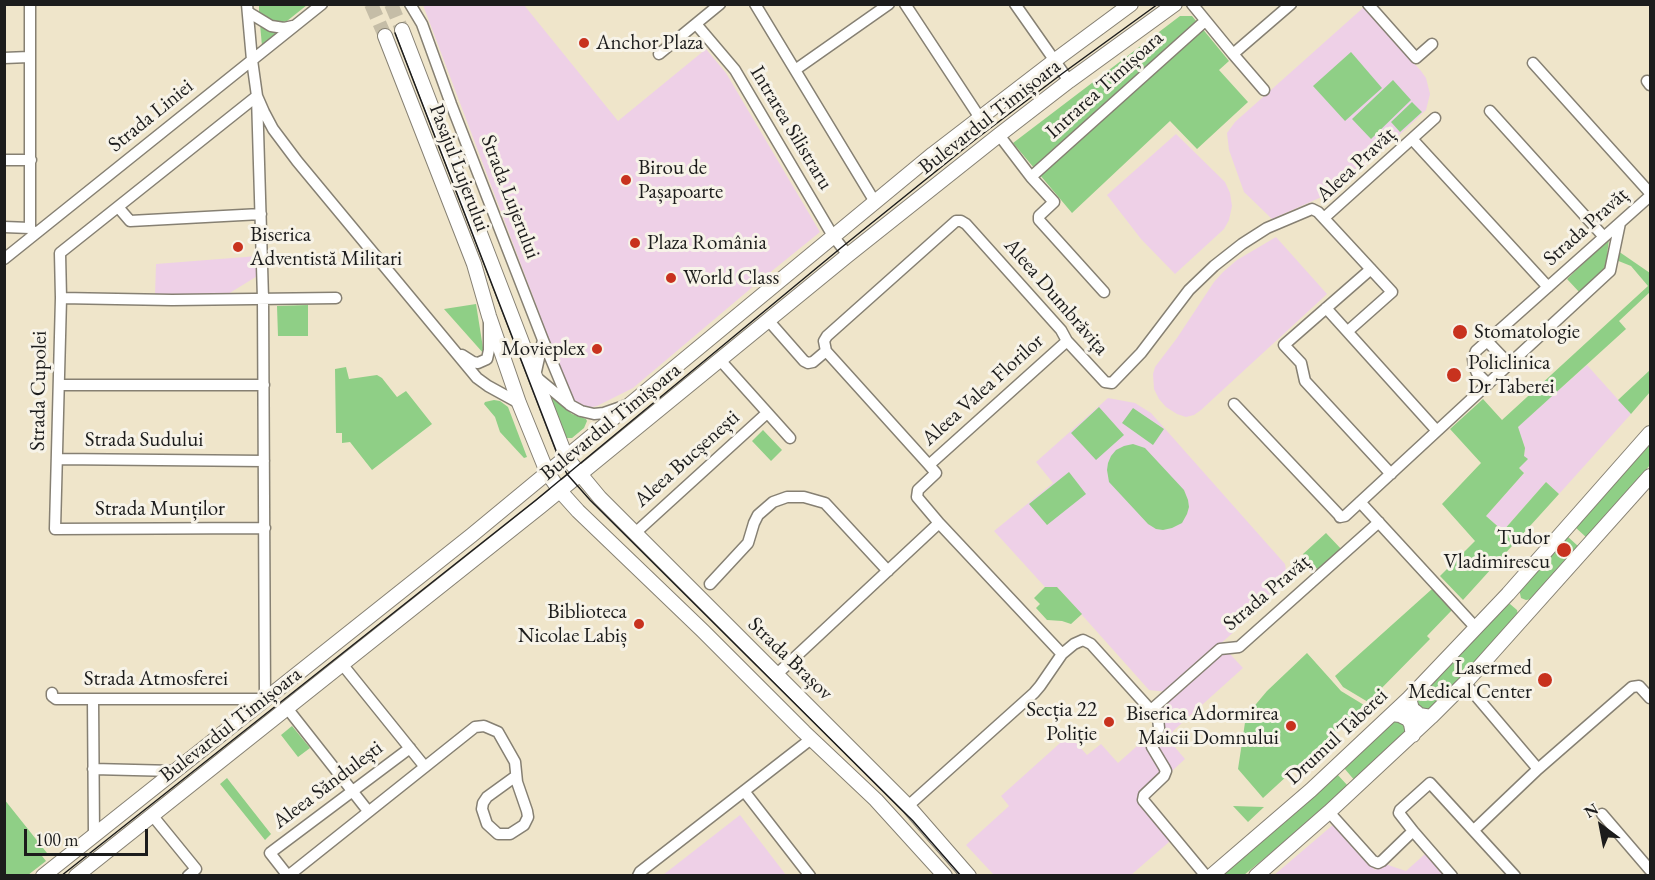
<!DOCTYPE html>
<meta charset="utf-8">
<style>
body{margin:0}
#map{position:relative;width:1655px;height:880px;overflow:hidden;background:#efe5ca;font-family:"EB Garamond",serif}
canvas{display:block}
.frame{position:absolute;inset:0;border:6px solid #1c1c1c;pointer-events:none}
.north{position:absolute;left:1571px;top:796px;width:60px;height:60px;-webkit-text-stroke:4px #f7f3e8;paint-order:stroke;rotate:328deg;font-size:16px;font-weight:700;line-height:24px;text-align:center;color:#1c1c1c}
.north::after{content:'';display:block;margin:auto;width:21px;height:27px;background:#1c1c1c;clip-path:polygon(50% 0,100% 100%,50% 72%,0 100%)}
.scale{position:absolute;left:24px;top:829px;width:124px;height:27px;box-sizing:border-box;border:3px solid #1c1c1c;border-top:0;padding-left:8px;font-size:18px;line-height:21px;white-space:nowrap;color:#1c1c1c;-webkit-text-stroke:4px #f7f3e8;paint-order:stroke}
</style>
<div id="map">
<canvas width="1655" height="880"></canvas>
<div class="frame"></div>
<div class="north">N</div>
<div class="scale">100 m</div>
</div>
<script>
const ctx = document.querySelector('canvas').getContext('2d');
ctx.lineJoin = 'round';
function paint(path, color) { ctx.fillStyle = color; ctx.fill(path, 'evenodd'); }
const shape = rows => new Path2D(rows.map(r => 'M' + r).join(''));
function strokePath(path, color, width, dash) { ctx.strokeStyle = color; ctx.lineWidth = width; ctx.lineCap = dash ? 'butt' : 'round'; ctx.setLineDash(dash || []); ctx.stroke(path); }
function drawText(font, color, halo, rows, align = 'center') {
  ctx.font = font + ' "EB Garamond",serif'; ctx.lineWidth = 6; ctx.setLineDash([]); ctx.textBaseline = 'middle'; ctx.strokeStyle = halo; ctx.fillStyle = color; for (const [text, x, y, turn = 0] of rows) {
    ctx.save(); ctx.translate(x, y); ctx.rotate((+turn || 0) * Math.PI / 180); ctx.textAlign = isNaN(turn) ? turn : align; if (halo) ctx.strokeText(text, 0, 0); ctx.fillText(text, 0, 0); ctx.restore();
  }
}
paint(shape([
 [423,5,524,5,618,121,706,49,726,73,820,232,762,279,633,388,597,406,587,408,579,405,571,397],
 [1364,7,1421,71,1426,78,1430,94,1426,110,1344,187,1272,219,1244,192,1229,150,1227,133,1235,122],
 [1176,134,1225,182,1230,193,1232,206,1229,220,1224,229,1175,274,1141,239,1107,195],
 [1276,237,1327,294,1201,410,1194,415,1186,417,1177,414,1166,407,1159,399,1154,389,1153,374,1155,367,1177,338,1214,282,1223,272,1237,260],
 [258,256,259,275,228,294,155,295,156,264],
 [1587,365,1631,414,1559,494,1546,482,1503,531,1486,516,1524,473,1519,468,1524,456,1525,448,1517,427],
 [1108,398,1135,403,1151,413,1285,564,1288,583,1167,692,1149,690,1057,587,1045,587,994,531,1053,483,1036,462],
 [1221,653,1230,654,1243,668,1173,731,1171,741,1173,745,1185,759,1147,794,1146,798,1177,835,1131,875,994,875,966,845,1009,806,1001,796,1069,735,1087,755,1101,744,1118,763,1156,729,1156,723,1150,716],
 [740,815,786,875,663,875],
 [1334,824,1375,870,1382,863,1406,871,1425,854,1444,875,1273,876]
]), '#eed0e7');
paint(shape([
 [259,5,307,5,287,21,283,22,275,21,259,14],
 [1180,16,1192,16,1229,61,1219,70,1248,102,1197,149,1170,121,1072,213,1013,143],
 [260,24,281,31,262,46],
 [1351,52,1382,88,1345,121,1313,86],
 [1393,80,1411,100,1371,139,1352,119],
 [1412,102,1422,112,1400,132,1391,122],
 [1609,239,1605,272,1581,294,1567,279],
 [1618,251,1650,273,1650,292,1619,321,1626,329,1518,427,1525,448,1524,456,1528,459,1519,468,1524,473,1486,516,1503,531,1546,482,1559,494,1463,600,1440,576,1475,541,1442,504,1481,463,1450,429,1483,399,1502,420,1648,286,1631,266,1616,260],
 [476,304,484,354,444,309],
 [308,305,308,336,278,336,277,306],
 [346,367,349,379,377,375,382,378,397,397,406,391,432,424,372,470,350,442,342,443,342,433,336,433,335,369],
 [1650,370,1650,392,1631,414,1618,400],
 [553,397,572,414,586,419,587,421,584,428,572,438,566,438,564,436,550,400],
 [494,400,500,401,508,407,527,457,524,458,500,432,495,417,484,404,485,402],
 [1099,407,1124,435,1096,460,1071,433],
 [1133,408,1164,429,1153,445,1122,423],
 [763,430,782,450,771,461,752,441],
 [1650,440,1650,465,1587,538,1575,527],
 [1133,444,1145,448,1184,490,1188,500,1189,507,1187,514,1182,523,1172,528,1163,530,1156,529,1148,524,1109,482,1107,470,1108,463,1111,456,1116,450,1124,446],
 [1069,472,1086,494,1047,525,1029,504],
 [1326,533,1343,551,1320,572,1303,554],
 [1567,536,1579,547,1532,599,1526,600,1521,598,1519,589],
 [1045,587,1057,587,1082,614,1071,624,1062,621,1047,620,1036,608,1040,604,1034,598],
 [1432,589,1452,610,1427,636,1430,639,1368,702,1343,687,1335,676],
 [1510,604,1517,610,1518,615,1431,710,1424,712,1417,705,1418,697,1505,605],
 [1307,653,1341,691,1364,705,1263,798,1238,769,1246,716,1267,691],
 [1401,720,1407,731,1356,782,1344,768,1394,721],
 [292,726,310,748,298,757,281,735],
 [1336,773,1348,786,1294,834,1244,875,1221,875],
 [227,778,271,834,265,840,220,784],
 [4,799,47,853,42,856,46,861,28,875,5,875],
 [1233,806,1264,807,1248,822]
]), '#8fcf86');
strokePath(shape([
 [371,4,385,36],
 [391,4,402,30]
]), '#c5bda7', 14, [14, 7]);
const minor = shape([
 [247,4,252,60,257,96,264,112,273,129,297,161,477,378,488,386,519,403],
 [410,4,422,24,451,104,543,340,570,405],
 [755,4,875,202],
 [905,4,980,118],
 [1015,4,1069,81],
 [1192,4,1233,54,1291,4],
 [1368,4,1416,58,1432,44],
 [248,12,271,26,284,28,293,26],
 [696,24,735,70,833,236,848,255],
 [659,54,720,4],
 [1233,54,1264,90],
 [4,58,29,57],
 [1533,63,1650,193],
 [795,70,889,4],
 [1647,81,1650,85],
 [257,96,60,253,61,298,55,529,265,528],
 [1490,111,1604,237],
 [999,135,1031,177,1054,202,1039,216,1039,220,1104,292],
 [1412,139,1548,287],
 [4,160,31,160],
 [1031,177,1205,21],
 [118,207,130,221,261,214],
 [1324,218,1435,118],
 [4,227,30,228,33,232],
 [30,228,30,4],
 [4,259,322,4],
 [1371,269,1284,345,1301,363,1305,381,1391,474],
 [61,298,172,300,336,298],
 [1326,308,1437,431],
 [768,320,804,361,808,363,813,362,826,351,824,341,827,336,956,221,961,221,966,224,1061,330,1067,341,1105,382,1112,383,1141,353,1189,290,1214,266,1242,244,1267,228,1312,209,1318,212,1392,292,1348,331],
 [543,340,535,376,570,405,581,411,594,414,604,413,624,406],
 [1487,341,1509,364],
 [826,351,929,465],
 [462,355,473,362,478,363,487,359,489,350,489,322],
 [720,360,790,438],
 [1488,384,1477,373,1474,366,1473,359,1476,351,1650,196],
 [59,385,264,385],
 [1234,404,1339,515,1340,517,1345,516,1610,271,1620,223],
 [57,459,264,461],
 [1360,502,1476,628],
 [634,534,767,413],
 [710,584,748,543,754,523,758,515,773,502,787,497,804,497,825,503,888,571],
 [1062,654,939,523,917,497,918,490,936,473,929,465,1067,341],
 [342,664,425,767],
 [776,675,939,523],
 [1465,683,1538,769],
 [52,693,52,696,56,699,265,699,263,299,257,96],
 [93,699,94,835],
 [287,708,368,811],
 [1151,710,1220,649,1239,647,1379,522],
 [93,769,175,771],
 [744,791,810,876],
 [908,806,1034,693,1040,686,1062,654,1074,644,1083,640,1091,644,1158,718,1159,728,1152,742,1152,747,1164,767,1166,771,1164,776,1144,795,1143,800,1206,876],
 [1329,812,1373,861,1378,863,1382,861,1413,831],
 [1602,814,1650,870],
 [152,815,196,869,188,876],
 [1474,830,1538,769,1632,687,1639,686,1650,698],
 [288,876,475,727,484,726,498,732,515,762,517,782,527,811,528,817,524,825,510,834,498,834,487,824,482,809,483,803,487,797,516,776],
 [288,876,270,853,410,748],
 [638,876,640,872,811,739],
 [1452,876,1413,831,1399,813,1400,810,1430,783,1515,876]
]);
const major = shape([
 [402,30,566,457,600,498,908,806,969,876],
 [385,36,474,264,489,316,519,403,547,472,560,491,578,511,703,631,804,732,876,800,945,876],
 [1409,698,1412,709,1416,712,1419,715,1431,717],
 [1392,714,1400,715,1408,719,1411,724,1413,735],
 [43,876,472,535,933,154,1054,61,1131,4],
 [76,876,541,506,848,255,999,135,1069,81,1175,4],
 [1211,876,1311,790,1409,698,1508,594,1650,433],
 [1256,876,1329,812,1431,717,1465,683,1650,476]
]);
strokePath(minor, '#868073', 13);
strokePath(major, '#868073', 16);
strokePath(minor, '#fff', 10);
strokePath(major, '#fff', 14);
strokePath(shape([
 [395,33,560,461,567,474,590,500,913,821,961,876],
 [61,876,536,500,842,247,976,139,1063,73,1158,4]
]), '#1c1c1c', 1.5);
for (const [x, y, r, color] of [
 [584,43,6,"#c8321e"],
 [626,180,6,"#c8321e"],
 [635,243,6,"#c8321e"],
 [238,247,6,"#c8321e"],
 [671,278,6,"#c8321e"],
 [1460,332,8,"#c8321e"],
 [597,349,6,"#c8321e"],
 [1454,375,8,"#c8321e"],
 [1564,550,8,"#c8321e"],
 [639,624,6,"#c8321e"],
 [1545,680,8,"#c8321e"],
 [1109,722,6,"#c8321e"],
 [1291,726,6,"#c8321e"]
]) { const dot = new Path2D(); dot.arc(x, y, r, 0, 2 * Math.PI); ctx.fillStyle = color; ctx.fill(dot); strokePath(dot, '#f7f3e8', 2); }
drawText('21px', '#1c1c1c', '#f7f3e8', [
 ["Anchor Plaza",596,43],
 ["Birou de",638,168],
 ["Pașapoarte",638,192],
 ["Biserica",250,235],
 ["Adventistă Militari",250,259],
 ["Plaza România",647,243],
 ["World Class",683,278],
 ["Stomatologie",1474,332],
 ["Movieplex",585,349,"right"],
 ["Policlinica",1468,363],
 ["Dr Taberei",1468,387],
 ["Tudor",1550,538,"right"],
 ["Vladimirescu",1550,562,"right"],
 ["Biblioteca",627,612,"right"],
 ["Nicolae Labiș",627,636,"right"],
 ["Lasermed",1532,668,"right"],
 ["Medical Center",1532,692,"right"],
 ["Secția 22",1097,710,"right"],
 ["Poliție",1097,734,"right"],
 ["Biserica Adormirea",1279,714,"right"],
 ["Maicii Domnului",1279,738,"right"]
], 'left');
drawText('21px', '#1c1c1c', '#f7f3e8', [
 ["Intrarea Timișoara",1105,85,-42],
 ["Strada Liniei",151,116,-39],
 ["Bulevardul Timișoara",990,117,-38],
 ["Intrarea Silistraru",791,128,59],
 ["Aleea Pravăț",1356,165,-43],
 ["Pasajul Lujerului",459,168,69],
 ["Strada Lujerului",510,197,69],
 ["Strada Pravăț",1586,227,-42],
 ["Aleea Dumbrăvița",1056,297,49],
 ["Aleea Valea Florilor",983,390,-42],
 ["Strada Cupolei",39,391,-89],
 ["Bulevardul Timișoara",611,422,-39],
 ["Strada Sudului",144,440],
 ["Aleea Bucșenești",687,459,-42],
 ["Strada Munților",160,509],
 ["Strada Pravăț",1267,593,-40],
 ["Strada Brașov",790,659,44],
 ["Strada Atmosferei",156,679],
 ["Bulevardul Timișoara",231,725,-38],
 ["Drumul Taberei",1337,737,-43],
 ["Aleea Săndulești",328,785,-37]
]);
</script>
